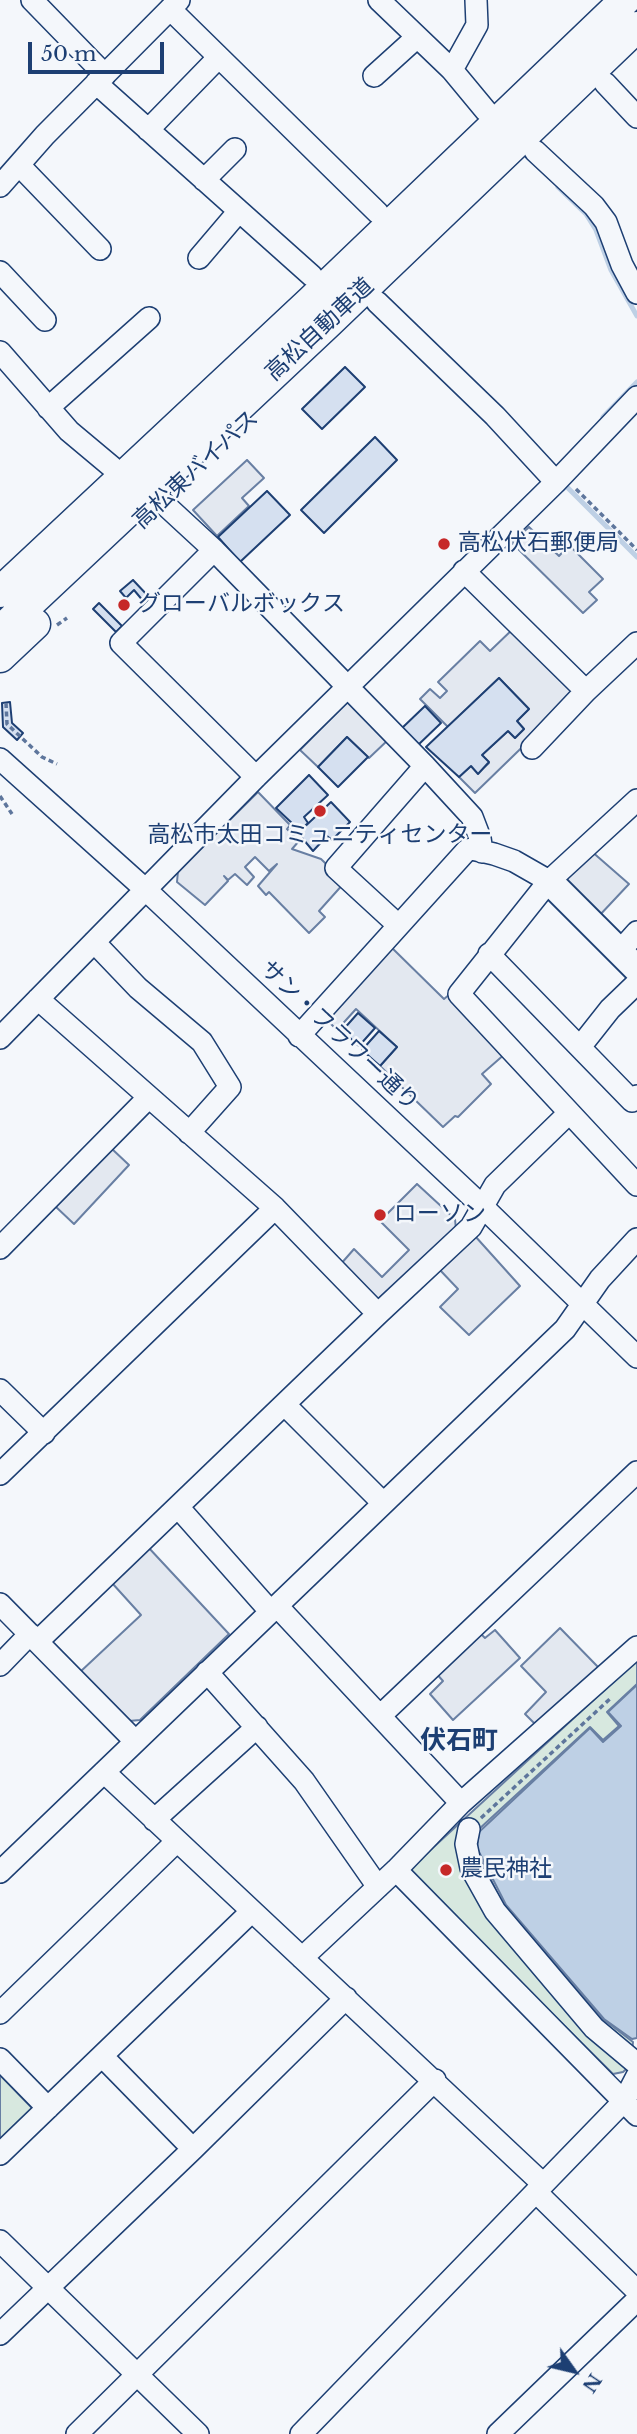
<!DOCTYPE html>
<meta charset="utf-8">
<style>
body{margin:0}
#map{position:relative;width:637px;height:2434px;overflow:hidden;background:#f4f7fb;font-family:"Libre Baskerville",serif}
canvas{display:block}
.north{position:absolute;left:539px;top:2336px;width:70px;height:70px;-webkit-text-stroke:5px #f4f7fb;paint-order:stroke;rotate:124deg;font-size:19px;font-weight:700;line-height:28px;text-align:center;color:#1d3f73}
.north::after{content:'';display:block;margin:auto;width:24px;height:32px;background:#1d3f73;clip-path:polygon(50% 0,100% 100%,50% 72%,0 100%)}
.scale{position:absolute;left:28px;top:42px;width:136px;height:32px;box-sizing:border-box;border:4px solid #1d3f73;border-top:0;padding-left:9px;font-size:21px;line-height:24px;white-space:nowrap;color:#1d3f73;-webkit-text-stroke:5px #f4f7fb;paint-order:stroke}
</style>
<div id="map">
<canvas width="637" height="2434"></canvas>
<div class="north">N</div>
<div class="scale">50 m</div>
</div>
<script>
const ctx = document.querySelector('canvas').getContext('2d');
ctx.lineJoin = 'round';
function paint(path, color) { ctx.fillStyle = color; ctx.fill(path, 'evenodd'); }
const shape = rows => new Path2D(rows.map(r => 'M' + r).join(''));
function strokePath(path, color, width, dash) { ctx.strokeStyle = color; ctx.lineWidth = width; ctx.lineCap = dash ? 'butt' : 'round'; ctx.setLineDash(dash || []); ctx.stroke(path); }
function drawText(font, color, halo, rows, align = 'center') {
  ctx.font = font + ' "Libre Baskerville","Noto Sans JP",serif'; ctx.lineWidth = 5; ctx.setLineDash([]); ctx.textBaseline = 'middle'; ctx.strokeStyle = halo; ctx.fillStyle = color; for (const [text, x, y, turn = 0] of rows) {
    ctx.save(); ctx.translate(x, y); ctx.rotate((+turn || 0) * Math.PI / 180); ctx.textAlign = isNaN(turn) ? turn : align; if (halo) ctx.strokeText(text, 0, 0); ctx.fillText(text, 0, 0); ctx.restore();
  }
}
const green = shape([
 [637,1660,637,1684,607,1712,619,1726,603,1740,590,1727,478,1830,475,1848,504,1906,603,2019,633,2042,631,2065,623,2072,613,2074,412,1875,412,1867,637,1660],
 [0,2075,33,2109,0,2140,0,2075]
]);
paint(green, '#d7e8df');
strokePath(green, '#687fa3', 2);
const parking = shape([
 [247,460,264,478,242,498,249,506,217,536,193,510,247,460],
 [529,527,559,556,569,545,603,579,589,592,597,600,583,613,512,543,529,527],
 [516,626,579,692,475,793,459,777,471,766,478,773,489,763,482,755,508,731,515,738,524,729,517,721,529,709,499,678,448,727,420,699,430,689,440,698,447,691,438,682,480,641,490,651,516,626],
 [347,702,357,703,389,739,369,758,347,737,318,767,300,750,347,702],
 [258,792,290,825,287,829,299,841,292,849,321,859,345,882,319,911,325,917,309,933,269,892,266,895,258,886,277,864,269,871,255,857,245,867,254,877,247,885,235,874,228,880,224,876,228,881,205,905,177,882,178,871,258,792],
 [590,850,629,884,598,917,564,885,565,876,590,850],
 [387,943,444,999,450,994,506,1053,482,1074,491,1084,458,1117,455,1116,443,1127,380,1066,397,1047,356,1009,337,1030,323,1016,387,943],
 [111,1148,129,1165,74,1224,55,1206,111,1148],
 [417,1184,455,1219,456,1230,382,1300,373,1300,340,1265,354,1249,382,1277,409,1250,380,1221,417,1184],
 [475,1236,520,1286,469,1335,440,1307,458,1289,439,1269,475,1236],
 [148,1547,229,1634,140,1720,129,1721,80,1672,141,1615,112,1583,148,1547],
 [560,1628,599,1668,539,1728,525,1714,546,1692,521,1666,560,1628],
 [495,1630,520,1658,453,1720,430,1694,443,1681,435,1672,479,1632,485,1638,495,1630]
]);
paint(parking, '#e3e8f0');
strokePath(parking, '#687fa3', 2);
const water = shape([
 [637,1685,637,2038,632,2039,604,2019,506,1905,477,1848,479,1832,590,1728,603,1742,621,1726,608,1712,637,1685]
]);
paint(water, '#bed0e5');
strokePath(water, '#687fa3', 2);
strokePath(shape([
 [558,187,586,214,596,230,611,270,637,316],
 [603,417,637,382],
 [563,489,566,486,637,557]
]), '#bed0e5', 5);
const building = shape([
 [345,367,365,387,322,429,302,409,345,367],
 [375,437,397,460,324,533,301,510,375,437],
 [267,491,290,515,240,562,218,537,267,491],
 [133,580,149,597,144,602,134,590,126,598,120,591,133,580],
 [99,603,122,626,116,632,93,609,99,603],
 [499,678,529,709,517,721,524,729,515,738,508,731,482,755,489,762,478,774,471,766,459,777,426,747,499,678],
 [10,702,12,723,23,733,17,740,3,727,2,703,10,702],
 [425,706,441,723,417,746,401,729,425,706],
 [347,737,368,757,338,787,318,767,347,737],
 [309,775,328,795,304,817,308,823,296,835,290,830,295,826,276,808,309,775],
 [331,802,350,822,332,840,327,836,313,851,298,833,331,802],
 [358,1013,375,1028,359,1046,342,1031,358,1013],
 [379,1031,397,1047,380,1066,362,1050,379,1031]
]);
paint(building, '#d5e0f0');
strokePath(building, '#1d3f73', 2);
const minor = shape([
 [32,0,105,75],
 [379,0,452,70,486,111],
 [170,9,378,213],
 [452,70,477,25,476,0],
 [374,76,416,38],
 [96,83,312,276],
 [605,83,637,117],
 [148,130,218,58],
 [535,151,594,206,606,222,622,265,637,293],
 [19,165,100,249],
 [204,180,235,149],
 [0,186,45,135,179,0],
 [199,258,239,211],
 [0,272,45,320],
 [377,302,495,416,556,482],
 [0,352,69,431,112,467],
 [48,408,149,318],
 [162,502,214,550,425,766,472,817,480,838,482,852],
 [214,550,121,643,256,777],
 [464,571,586,691,532,748],
 [586,691,637,643],
 [0,759,146,890,483,1207,637,1357],
 [637,800,549,881,459,994,637,1185],
 [398,925,336,868,425,766],
 [94,942,138,988,202,1042,230,1087,189,1133],
 [619,952,637,932],
 [489,954,632,1101,637,1096],
 [38,999,275,1208,378,1314],
 [299,1036,467,850,472,849,494,854,514,861,549,881],
 [0,1038,256,777,556,482,637,397],
 [580,1047,610,1009,637,983],
 [0,1248,148,1098],
 [0,1390,44,1433],
 [285,1405,383,1503],
 [0,1474,275,1208],
 [178,1507,270,1611],
 [0,1604,135,1741],
 [277,1606,461,1803],
 [38,1641,378,1314,471,1227,495,1185,569,1113],
 [0,1665,30,1634],
 [207,1672,304,1781,378,1887],
 [380,1716,637,1472],
 [104,1772,543,2184],
 [154,1820,257,1727],
 [469,1829,466,1844,471,1868,495,1911,594,2028,637,2064],
 [396,1870,637,2115],
 [0,1872,565,1329,600,1279,637,1239],
 [302,1958,396,1870,461,1803,637,1647],
 [0,2013,176,1842],
 [102,2056,193,2149],
 [0,2059,48,2108],
 [0,2154,251,1912],
 [536,2192,637,2291],
 [0,2241,198,2434],
 [0,2334,193,2149,346,1998],
 [77,2434,435,2080],
 [301,2434,624,2101,637,2076],
 [498,2434,637,2300]
]);
const major = shape([
 [549,881,637,969]
]);
const highway = shape([
 [0,592,311,301,625,0],
 [0,631,329,322,637,27],
 [0,657,35,624]
]);
strokePath(minor, '#1d3f73', 24);
strokePath(major, '#1d3f73', 30);
strokePath(highway, '#1d3f73', 33);
strokePath(shape([
 [576,489,637,550],
 [57,625,67,618],
 [6,703,7,724,42,757,57,764],
 [0,796,12,814],
 [481,1818,612,1697]
]), '#5e769c', 3.5, [5, 3.5]);
strokePath(minor, '#f4f7fb', 21);
strokePath(major, '#f4f7fb', 26);
strokePath(highway, '#f4f7fb', 30);
for (const [x, y, r, color] of [
 [444,544,7,"#c62828"],
 [124,605,7,"#c62828"],
 [320,811,7,"#c62828"],
 [380,1215,7,"#c62828"],
 [446,1870,7,"#c62828"]
]) { const dot = new Path2D(); dot.arc(x, y, r, 0, 2 * Math.PI); ctx.fillStyle = color; ctx.fill(dot); strokePath(dot, '#f4f7fb', 2.5); }
drawText('23px', '#1d3f73', '#f4f7fb', [
 ["高松自動車道",320,330,-43],
 ["高松東バイパス",196,470,-43],
 ["サン・フラワー通り",339,1036,43]
]);
drawText('23px', '#1d3f73', '#f4f7fb', [
 ["高松伏石郵便局",458,544],
 ["グローバルボックス",138,605],
 ["高松市太田コミュニティセンター",320,836,"center"],
 ["ローソン",394,1215],
 ["農民神社",460,1870]
], 'left');
drawText('bold 26px', '#1d3f73', '#f4f7fb', [
 ["伏石町",459,1742]
]);
</script>
